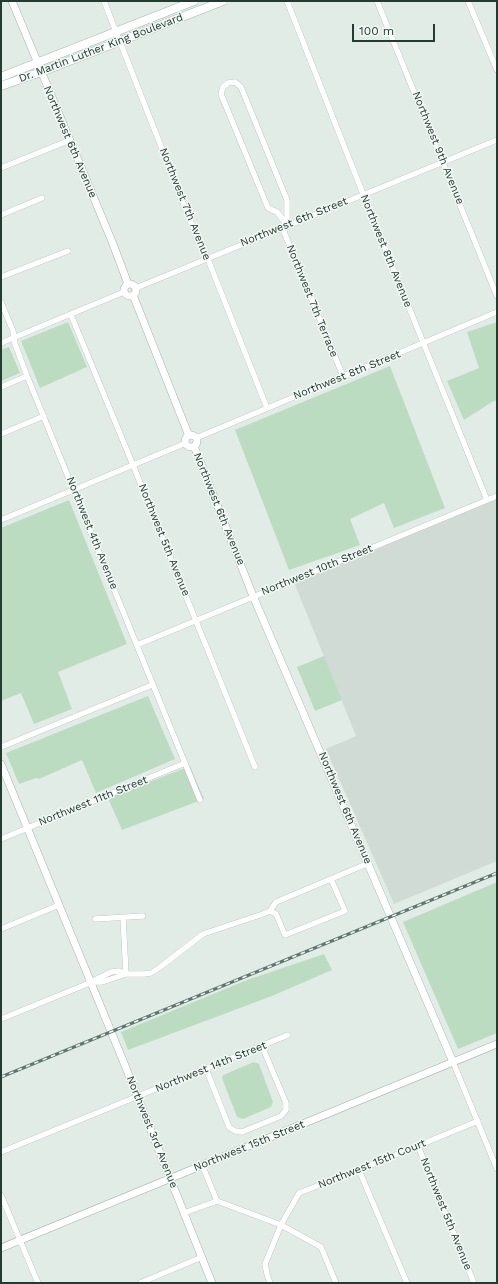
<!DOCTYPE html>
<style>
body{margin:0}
#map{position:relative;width:498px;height:1284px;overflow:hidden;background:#e2ece6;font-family:"Work Sans",sans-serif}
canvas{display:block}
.frame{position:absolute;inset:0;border:2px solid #233c32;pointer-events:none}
.scale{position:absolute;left:352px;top:24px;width:83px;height:18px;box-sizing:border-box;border:2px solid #233c32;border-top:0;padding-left:5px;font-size:12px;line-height:14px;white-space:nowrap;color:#233c32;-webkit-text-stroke:3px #f2f8f5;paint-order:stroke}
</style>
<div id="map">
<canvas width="498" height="1284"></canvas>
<div class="frame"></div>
<div class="scale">100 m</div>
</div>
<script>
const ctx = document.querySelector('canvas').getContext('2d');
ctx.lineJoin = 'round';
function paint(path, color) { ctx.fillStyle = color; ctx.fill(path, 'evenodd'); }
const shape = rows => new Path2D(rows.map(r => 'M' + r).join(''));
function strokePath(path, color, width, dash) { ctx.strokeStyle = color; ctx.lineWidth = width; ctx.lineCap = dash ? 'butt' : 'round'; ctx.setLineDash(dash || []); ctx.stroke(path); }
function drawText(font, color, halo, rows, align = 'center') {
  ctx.font = font + ' "Work Sans",sans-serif'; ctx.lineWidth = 3; ctx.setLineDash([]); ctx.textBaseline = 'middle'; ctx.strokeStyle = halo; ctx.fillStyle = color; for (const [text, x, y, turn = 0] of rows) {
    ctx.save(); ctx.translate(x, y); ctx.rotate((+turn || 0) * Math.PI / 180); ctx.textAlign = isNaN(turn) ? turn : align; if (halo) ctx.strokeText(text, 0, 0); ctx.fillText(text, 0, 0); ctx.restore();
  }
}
paint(shape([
 [497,496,497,861,394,904,326,749,356,736,294,582]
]), '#d0dbd5');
paint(shape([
 [68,322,87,367,40,388,21,341],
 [497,322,497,400,492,402,464,420,447,381,479,368,467,332],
 [9,347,20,373,1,381,1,350],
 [390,366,445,508,394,528,384,503,350,519,360,545,289,570,235,430],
 [69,500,127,644,58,672,72,709,34,724,21,693,1,701,1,528],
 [324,656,342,700,315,711,297,667],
 [148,696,175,759,96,793,82,760,39,779,36,778,19,784,6,753],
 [190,766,204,799,122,830,108,798],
 [497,882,497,1033,458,1049,403,922],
 [324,954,332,970,272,996,128,1050,121,1032,247,980],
 [254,1062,259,1064,273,1102,271,1107,243,1119,237,1117,222,1078,223,1075]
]), '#bcdcc1');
const minor = shape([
 [104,1,193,228,207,257,267,408],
 [287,1,363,194,487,500],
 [377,1,497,296],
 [468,1,497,70],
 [1,168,70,140],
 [1,215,42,198],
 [287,225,277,212,268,208,221,94,223,87,228,83,235,82,241,87,287,200,287,225,284,232,343,376],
 [1,277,68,251],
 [136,288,497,140],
 [1,302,13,331,15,344,27,376,200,800],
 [71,315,133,465,255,767],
 [1,343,124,292],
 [1,387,27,376],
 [1,434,44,416],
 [196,438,497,312],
 [1,520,186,443],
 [137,645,497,496],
 [1,747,152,685],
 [1,839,185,763],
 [270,911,276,914,285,935,345,911,331,879],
 [123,918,126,974],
 [95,919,143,916],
 [1,929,59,905],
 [93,982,102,982,126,974],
 [1,1019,87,984,111,972,119,971,126,974,144,974,151,973,159,968,203,934,263,914,270,911,276,902,369,863],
 [453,1062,497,1169],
 [206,1069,229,1127,235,1131,242,1132,281,1116,286,1110,286,1103,262,1046],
 [418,1146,474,1283],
 [1,1152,288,1035],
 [202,1165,217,1201],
 [359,1170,407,1283],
 [1,1195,38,1283],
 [184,1213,217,1201,281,1225,321,1247,336,1283],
 [140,1283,202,1257],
 [270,1283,267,1274,265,1264,281,1225,299,1193,359,1170,478,1121]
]);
const tertiary = shape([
 [12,1,113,244,128,284],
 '124 290a6 6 0 1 1 12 0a6 6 0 1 1-12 0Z',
 [133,295,189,436],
 '185 441a6 6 0 1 1 12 0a6 6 0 1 1-12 0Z',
 [194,446,253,596,453,1062],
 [1,764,124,1063,212,1283],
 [1,1248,497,1044]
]);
const secondary = shape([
 [1,77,194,1],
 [1,86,41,72,223,1]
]);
strokePath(minor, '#a5b4ac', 6);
strokePath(tertiary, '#a5b4ac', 8);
strokePath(secondary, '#a1b7ad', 9);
strokePath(minor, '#fff', 5.5);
strokePath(tertiary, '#fff', 7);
strokePath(secondary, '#fff', 8);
const rail = shape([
 [1,1077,497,873]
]);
strokePath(rail, '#5d776e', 3);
strokePath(rail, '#f2f8f5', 1.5, [4.5]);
drawText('11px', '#233c32', '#f2f8f5', [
 ["Dr. Martin Luther King Boulevard",101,48,-21],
 ["Northwest 6th Avenue",70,142,67],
 ["Northwest 9th Avenue",438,148,68],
 ["Northwest 7th Avenue",185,204,68],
 ["Northwest 6th Street",294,222,-22],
 ["Northwest 8th Avenue",386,251,68],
 ["Northwest 7th Terrace",312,301,68],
 ["Northwest 8th Street",347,375,-22],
 ["Northwest 6th Avenue",219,509,68],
 ["Northwest 4th Avenue",92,533,68],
 ["Northwest 5th Avenue",164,540,68],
 ["Northwest 10th Street",317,570,-22],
 ["Northwest 11th Street",93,801,-22],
 ["Northwest 6th Avenue",345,808,67],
 ["Northwest 14th Street",211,1067,-22],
 ["Northwest 3rd Avenue",152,1132,68],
 ["Northwest 15th Street",249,1146,-22],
 ["Northwest 15th Court",372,1164,-22],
 ["Northwest 5th Avenue",446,1214,68]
]);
</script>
